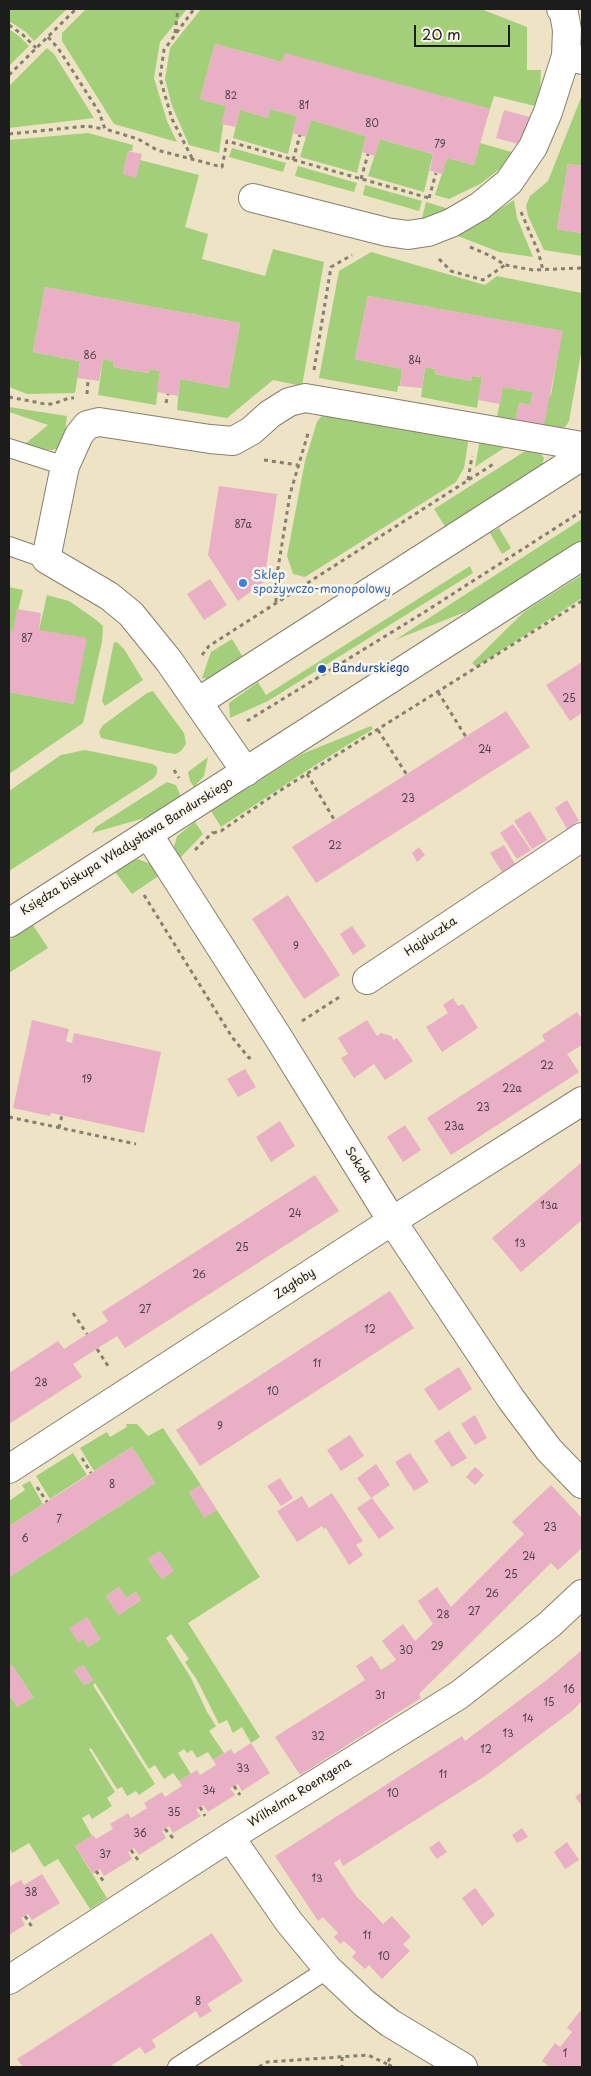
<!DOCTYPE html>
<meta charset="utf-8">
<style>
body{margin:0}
#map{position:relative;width:591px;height:2076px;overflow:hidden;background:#eee3c4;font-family:"Playpen Sans",sans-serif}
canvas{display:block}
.frame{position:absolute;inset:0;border:10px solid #1c1c1c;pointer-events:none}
.scale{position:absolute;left:414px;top:25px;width:96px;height:22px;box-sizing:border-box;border:2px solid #1c1c1c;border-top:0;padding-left:6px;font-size:15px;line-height:18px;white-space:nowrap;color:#1c1c1c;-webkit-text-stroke:4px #fbf7ec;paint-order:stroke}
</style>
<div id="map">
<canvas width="591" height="2076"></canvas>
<div class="frame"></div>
<div class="scale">20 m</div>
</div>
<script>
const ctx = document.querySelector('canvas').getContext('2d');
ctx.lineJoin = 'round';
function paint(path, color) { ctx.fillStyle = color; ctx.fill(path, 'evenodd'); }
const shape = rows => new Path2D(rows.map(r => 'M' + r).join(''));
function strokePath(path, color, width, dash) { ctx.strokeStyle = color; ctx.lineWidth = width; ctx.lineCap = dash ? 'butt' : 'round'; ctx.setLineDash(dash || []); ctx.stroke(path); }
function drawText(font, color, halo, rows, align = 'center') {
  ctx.font = font + ' "Playpen Sans",sans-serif'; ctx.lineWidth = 5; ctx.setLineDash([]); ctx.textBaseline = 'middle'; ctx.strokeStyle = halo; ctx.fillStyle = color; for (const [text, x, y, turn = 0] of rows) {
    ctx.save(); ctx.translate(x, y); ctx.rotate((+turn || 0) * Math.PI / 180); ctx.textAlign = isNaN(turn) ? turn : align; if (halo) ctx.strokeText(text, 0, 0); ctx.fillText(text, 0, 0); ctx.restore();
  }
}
paint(shape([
 [9,9,67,9,34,41,26,32,9,21],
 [86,9,187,9,160,42,154,78,167,121,177,142,114,124,62,41,62,33],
 [201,9,481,9,527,27,527,70,541,70,540,92,535,106,494,96,490,109,285,54,282,62,215,44,200,99,226,106,219,153,189,145,172,106,165,79,170,48],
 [9,29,20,37,29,46,9,66],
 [47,48,54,54,94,118,9,128,9,86],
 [582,95,582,166,568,164,557,229,582,233,582,256,544,250,528,216,526,206,530,196,548,181],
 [270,109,297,116,288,154,233,138,240,110,268,118],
 [311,120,366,136,357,173,300,157],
 [88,133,133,145,132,151,128,151,123,174,136,177,140,160,199,175,185,227,208,234,202,259,265,276,273,249,324,262,302,386,273,380,227,418,177,410,180,379,228,388,240,323,45,287,33,352,80,361,75,393,27,394,9,387,9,140],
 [380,139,433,154,424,192,368,176],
 [480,143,515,153,505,165,480,184,449,199,435,195,447,158,474,165],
 [232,148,286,163,283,172,229,157],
 [298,166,357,183,354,192,295,176],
 [365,185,422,201,419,211,363,195],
 [514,200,517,218,533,257,499,252,458,236],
 [426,202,459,212,418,234],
 [371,252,485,285,497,276,582,293,582,348,569,421,566,426,562,429,496,422,503,387,533,392,530,405,519,403,515,423,551,395,562,331,368,296,355,359,402,369,400,386,398,386,397,392,319,378,339,271],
 [103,359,114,361,113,367,148,373,149,369,160,371,156,405,98,395],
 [425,367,436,369,435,374,471,381,472,376,482,377,477,408,421,397],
 [9,407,67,416,63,447,52,450,41,449,25,444,48,425,9,412],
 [323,414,469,437,464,468,456,482,305,577,293,574,287,556,305,461,317,422],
 [480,439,510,444,475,467],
 [530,448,541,454,544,458,542,465,446,528,434,509],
 [582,519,582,540,470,610,395,640],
 [499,528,511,548,502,554,490,533],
 [470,566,473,573,268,701,230,718,229,703,258,682,266,695],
 [582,575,582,598,476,667,472,663,525,611],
 [9,587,23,590,13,631,9,631],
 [47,595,69,601,95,619,103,626,102,642,83,723,9,774,9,692,74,704,39,630],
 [232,639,244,659,209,679,202,678,211,652],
 [114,642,118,643,124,649,143,680,105,706,102,701],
 [153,691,184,733,186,744,181,751,176,754,168,753,101,738,99,732,102,726,147,693],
 [371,726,373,729,317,764,221,827,211,811,302,754],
 [85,750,153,764,157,767,157,773,154,778,9,871,9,791,61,755],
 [208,757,204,776,194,787,190,781,188,772],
 [167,782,176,785,181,797,148,817,92,833,96,827],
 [195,822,203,834,178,860,174,847,177,836],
 [138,859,153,865,160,875,132,894,115,872,130,862],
 [33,925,48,948,9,973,9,940],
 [126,1424,137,1424,148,1436,163,1428,201,1485,189,1492,204,1517,217,1510,260,1577,188,1623,260,1737,251,1743,242,1727,233,1733,227,1720,219,1724,197,1680,185,1662,189,1659,171,1634,166,1638,191,1678,207,1712,216,1726,209,1731,224,1753,213,1760,208,1752,197,1758,192,1750,187,1753,184,1749,178,1753,191,1774,179,1781,173,1773,164,1779,155,1765,149,1769,95,1683,93,1685,155,1784,139,1795,136,1791,127,1796,122,1787,117,1789,91,1748,89,1749,115,1792,107,1798,112,1806,92,1819,89,1814,82,1818,92,1836,75,1846,107,1898,90,1909,58,1859,44,1867,29,1843,12,1853,9,1847,9,1694,17,1707,33,1697,12,1665,10,1666,9,1664,9,1577,155,1483,132,1447,94,1471,80,1448,107,1432,110,1437,127,1427],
 [160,1551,173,1571,162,1579,148,1559],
 [119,1587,126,1598,136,1592,141,1600,119,1615,106,1596],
 [87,1617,100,1639,88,1647,83,1639,78,1642],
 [83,1665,93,1680,84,1685,74,1671],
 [73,1453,87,1475,50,1499,36,1476],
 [30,1481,43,1504,9,1526,9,1501,25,1490,22,1485]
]), '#a3cf7b');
paint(shape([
 [215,44,282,62,285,53,490,109,474,165,447,158,443,174,430,171,433,154,380,139,375,156,362,152,366,136,311,120,306,137,292,133,297,116,270,109,268,118,240,110,236,127,221,124,226,106,200,99],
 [504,110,530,117,522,145,496,138],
 [128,151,142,154,136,178,123,174],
 [568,164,582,166,582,233,557,229],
 [45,287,240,323,228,388,180,379,178,396,157,392,160,371,149,369,149,373,113,367,114,361,103,359,99,381,77,378,80,361,33,352],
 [368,296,563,331,543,429,515,423,519,403,530,405,533,392,503,387,500,404,478,400,482,377,472,376,471,381,435,374,436,369,425,367,422,388,400,386,402,369,355,359],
 [219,486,277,494,264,582,238,601,208,555],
 [210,579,227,605,204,620,187,594],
 [17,609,41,613,39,630,87,638,74,704,9,692,9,631,13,631],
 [582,662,582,713,570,721,546,685],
 [506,711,530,747,316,883,292,847],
 [567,800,579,821,567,829,555,808],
 [530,811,547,840,532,849,514,821],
 [513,824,531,850,517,859,500,833],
 [504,845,515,864,502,872,490,853],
 [419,847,425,855,417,862,412,853],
 [288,895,340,975,304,999,252,919],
 [352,926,366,946,353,955,340,934],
 [453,998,458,1006,463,1004,478,1028,442,1052,426,1027,448,1013,443,1005],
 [577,1012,582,1019,582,1045,567,1054,579,1072,451,1155,427,1118,545,1041,542,1035],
 [32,1020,69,1029,66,1041,72,1043,74,1033,161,1052,144,1133,51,1113,50,1116,13,1108],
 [367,1020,377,1036,381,1033,391,1036,394,1040,397,1038,413,1061,385,1080,374,1064,354,1078,341,1058,348,1054,338,1038],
 [245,1069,256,1087,238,1097,227,1079],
 [280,1121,295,1146,271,1162,256,1137],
 [405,1125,421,1150,403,1162,387,1137],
 [582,1162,582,1220,521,1272,492,1238],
 [315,1175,339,1211,125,1348,117,1336,73,1364,82,1377,9,1424,9,1373,58,1341,64,1349,108,1321,102,1312],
 [390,1291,414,1328,200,1466,176,1430],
 [459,1367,472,1389,439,1411,424,1389],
 [475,1415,487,1438,475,1445,461,1424],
 [449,1431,467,1458,452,1467,434,1441],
 [350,1435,364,1456,341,1471,327,1450],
 [132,1447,155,1483,9,1577,9,1526],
 [410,1453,429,1482,414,1491,395,1462],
 [376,1464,390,1485,371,1498,357,1478],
 [475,1467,484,1475,475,1485,466,1477],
 [280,1478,293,1498,281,1506,267,1486],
 [201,1485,217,1510,204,1518,189,1492],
 [551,1485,582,1518,582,1548,558,1570,551,1563,419,1694,421,1698,300,1775,275,1737,365,1680,356,1666,372,1656,381,1670,396,1660,382,1641,403,1624,415,1641,433,1624,418,1601,437,1587,451,1607,524,1534,512,1522],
 [332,1493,363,1541,356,1545,363,1555,349,1565,326,1528,324,1529,322,1526,297,1542,277,1511,302,1496,309,1508],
 [372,1498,394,1528,379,1539,357,1508],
 [160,1551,174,1571,162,1579,148,1559],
 [119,1587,126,1598,136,1592,141,1600,119,1615,106,1596],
 [87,1617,100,1639,88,1647,83,1639,78,1642,69,1628],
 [582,1650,582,1701,572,1711,485,1776,343,1866,340,1859,334,1863,356,1896,372,1912,383,1924,392,1916,411,1937,403,1944,410,1951,382,1979,369,1965,365,1969,352,1957,356,1952,344,1941,340,1944,334,1937,338,1933,323,1917,318,1921,275,1856,462,1736,465,1741,548,1679],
 [9,1664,10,1666,12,1665,33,1697,17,1707,9,1694],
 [83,1665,93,1680,84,1685,74,1671],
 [251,1743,270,1773,242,1791,238,1784,230,1788,235,1795,208,1812,203,1805,196,1810,201,1816,173,1833,169,1826,162,1831,166,1838,139,1855,134,1848,128,1852,132,1859,104,1876,100,1869,93,1874,75,1846,93,1835,96,1839,113,1829,110,1824,128,1813,131,1818,147,1808,144,1803,162,1792,165,1797,182,1786,179,1781,197,1770,200,1775,216,1765,213,1760,231,1749,234,1754],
 [582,1792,582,1806,575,1797],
 [522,1828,528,1837,517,1843,512,1835],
 [439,1841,447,1852,437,1859,429,1848],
 [567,1842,579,1860,565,1869,554,1852],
 [42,1874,60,1903,32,1920,28,1914,21,1918,25,1925,9,1935,9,1887,21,1880,24,1885],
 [475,1888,495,1915,482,1926,462,1898],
 [212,1933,243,1981,207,2004,212,2011,200,2018,196,2011,152,2040,156,2047,145,2054,140,2047,109,2067,23,2067,17,2059],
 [580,2011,582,2013,582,2067,550,2067,542,2061,555,2043,560,2047,572,2032,567,2028]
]), '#e9afc5');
const service = shape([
 [9,448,65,466],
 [9,546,46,559],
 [177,2067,328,1969]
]);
const minor = shape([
 [561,9,564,13,567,30,566,56],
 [253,198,387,232,408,235,428,232,451,223,480,206,509,182,533,147,548,112,566,56,582,60],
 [198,702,582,456],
 [246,772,169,661,131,614,109,596,46,559,65,466,79,435,87,425,99,422,210,439,233,441,251,431,270,414,289,402,305,398,582,446],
 [148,834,278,1037,392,1221,511,1399,549,1450,582,1484],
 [367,980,582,837],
 [9,1469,392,1221,582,1101],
 [230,1837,289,1922,328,1969,364,2003,390,2023,463,2067],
 [9,1980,230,1837,459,1695,550,1624,582,1594]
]);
const tertiary = shape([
 [9,923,582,556]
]);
strokePath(service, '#858070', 20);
strokePath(minor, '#858070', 30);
strokePath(tertiary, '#858070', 30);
strokePath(shape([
 [9,25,23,35,36,48],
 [175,33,178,9],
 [48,37,58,48,99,112,105,129,138,139,157,150,222,167,227,141,429,198],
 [9,75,76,9],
 [9,134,87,126,104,129],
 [192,158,172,119,160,78,164,50,194,9],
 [293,160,300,135],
 [361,179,368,154],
 [429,198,436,173],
 [521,212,538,251,543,270],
 [470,247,491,256,505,265,533,270,582,268],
 [439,259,451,271,483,280,505,265],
 [314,370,331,267,352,255],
 [87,394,88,380],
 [9,397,45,404,53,404,69,398,74,398],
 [166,403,168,394],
 [264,460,298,465],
 [468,480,472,456],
 [276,602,276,581,290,494,309,430],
 [202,655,209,646,495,463],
 [438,692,466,737],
 [247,721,423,613,582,511],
 [378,730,407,775],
 [174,770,179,778],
 [307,774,335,821],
 [213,833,221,831,281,790,582,601],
 [195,850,213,832],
 [144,895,232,1037,249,1058,253,1056],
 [302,1021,341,996],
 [9,1117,136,1144],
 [59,1128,62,1115],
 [73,1313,87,1334],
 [97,1349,110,1369],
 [82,1458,91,1473],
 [37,1487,47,1502],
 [234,1786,240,1795],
 [200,1807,205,1816],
 [165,1829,173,1838],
 [131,1850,138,1860],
 [96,1871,104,1882],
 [25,1916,32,1927,34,1926],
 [342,2057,342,2067],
 [390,2058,387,2064,393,2067],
 [259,2067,267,2062,368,2055,387,2064]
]), '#858070', 3, [4, 4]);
strokePath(service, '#fff', 18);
strokePath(minor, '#fff', 28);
strokePath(tertiary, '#fff', 28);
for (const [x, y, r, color] of [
 [243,583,5,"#3f7fe0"],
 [322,669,5,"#1a4fb4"]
]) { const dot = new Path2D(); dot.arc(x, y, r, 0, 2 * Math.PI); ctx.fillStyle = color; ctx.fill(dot); strokePath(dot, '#fbf7ec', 2); }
drawText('10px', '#4f4146', null, [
 ["82",231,96],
 ["81",304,106],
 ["80",372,124],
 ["79",440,145],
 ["86",90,356],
 ["84",415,361],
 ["87a",243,525],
 ["87",27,639],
 ["25",569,699],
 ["24",485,750],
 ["23",408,799],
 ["22",335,846],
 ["9",296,947],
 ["22",547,1066],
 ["19",87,1080],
 ["22a",512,1089],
 ["23",483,1108],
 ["23a",454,1127],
 ["13a",549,1206],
 ["24",295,1214],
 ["13",520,1244],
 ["25",242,1248],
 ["26",199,1275],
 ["27",145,1310],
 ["12",370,1330],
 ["11",317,1364],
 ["28",41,1383],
 ["10",273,1392],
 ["9",220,1427],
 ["8",112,1485],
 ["7",59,1520],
 ["23",550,1528],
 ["6",25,1539],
 ["24",529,1557],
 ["25",511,1575],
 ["26",492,1594],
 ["27",474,1612],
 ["28",443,1615],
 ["29",437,1647],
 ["30",406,1651],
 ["16",569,1690],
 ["31",380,1696],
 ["15",549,1703],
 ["14",528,1719],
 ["13",508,1734],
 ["32",318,1737],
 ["12",486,1750],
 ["33",243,1769],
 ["11",443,1775],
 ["34",209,1791],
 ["10",393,1794],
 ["35",174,1813],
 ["36",140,1834],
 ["37",105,1855],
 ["13",317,1879],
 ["38",31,1893],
 ["11",367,1936],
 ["10",384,1957],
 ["8",198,2002],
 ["1",565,2054]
]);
drawText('12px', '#366cbe', '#fbf7ec', [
 ["Sklep",253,576],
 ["spożywczo-monopolowy",253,590]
], 'left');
drawText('12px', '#164399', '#fbf7ec', [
 ["Bandurskiego",332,669]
], 'left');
drawText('12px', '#1c1c1c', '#fbf7ec', [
 ["Księdza biskupa Władysława Bandurskiego",127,847,-32],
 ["Hajduczka",431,937,-34],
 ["Sokoła",358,1165,58],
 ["Zagłoby",295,1284,-33],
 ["Wilhelma Roentgena",300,1793,-32]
]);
</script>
